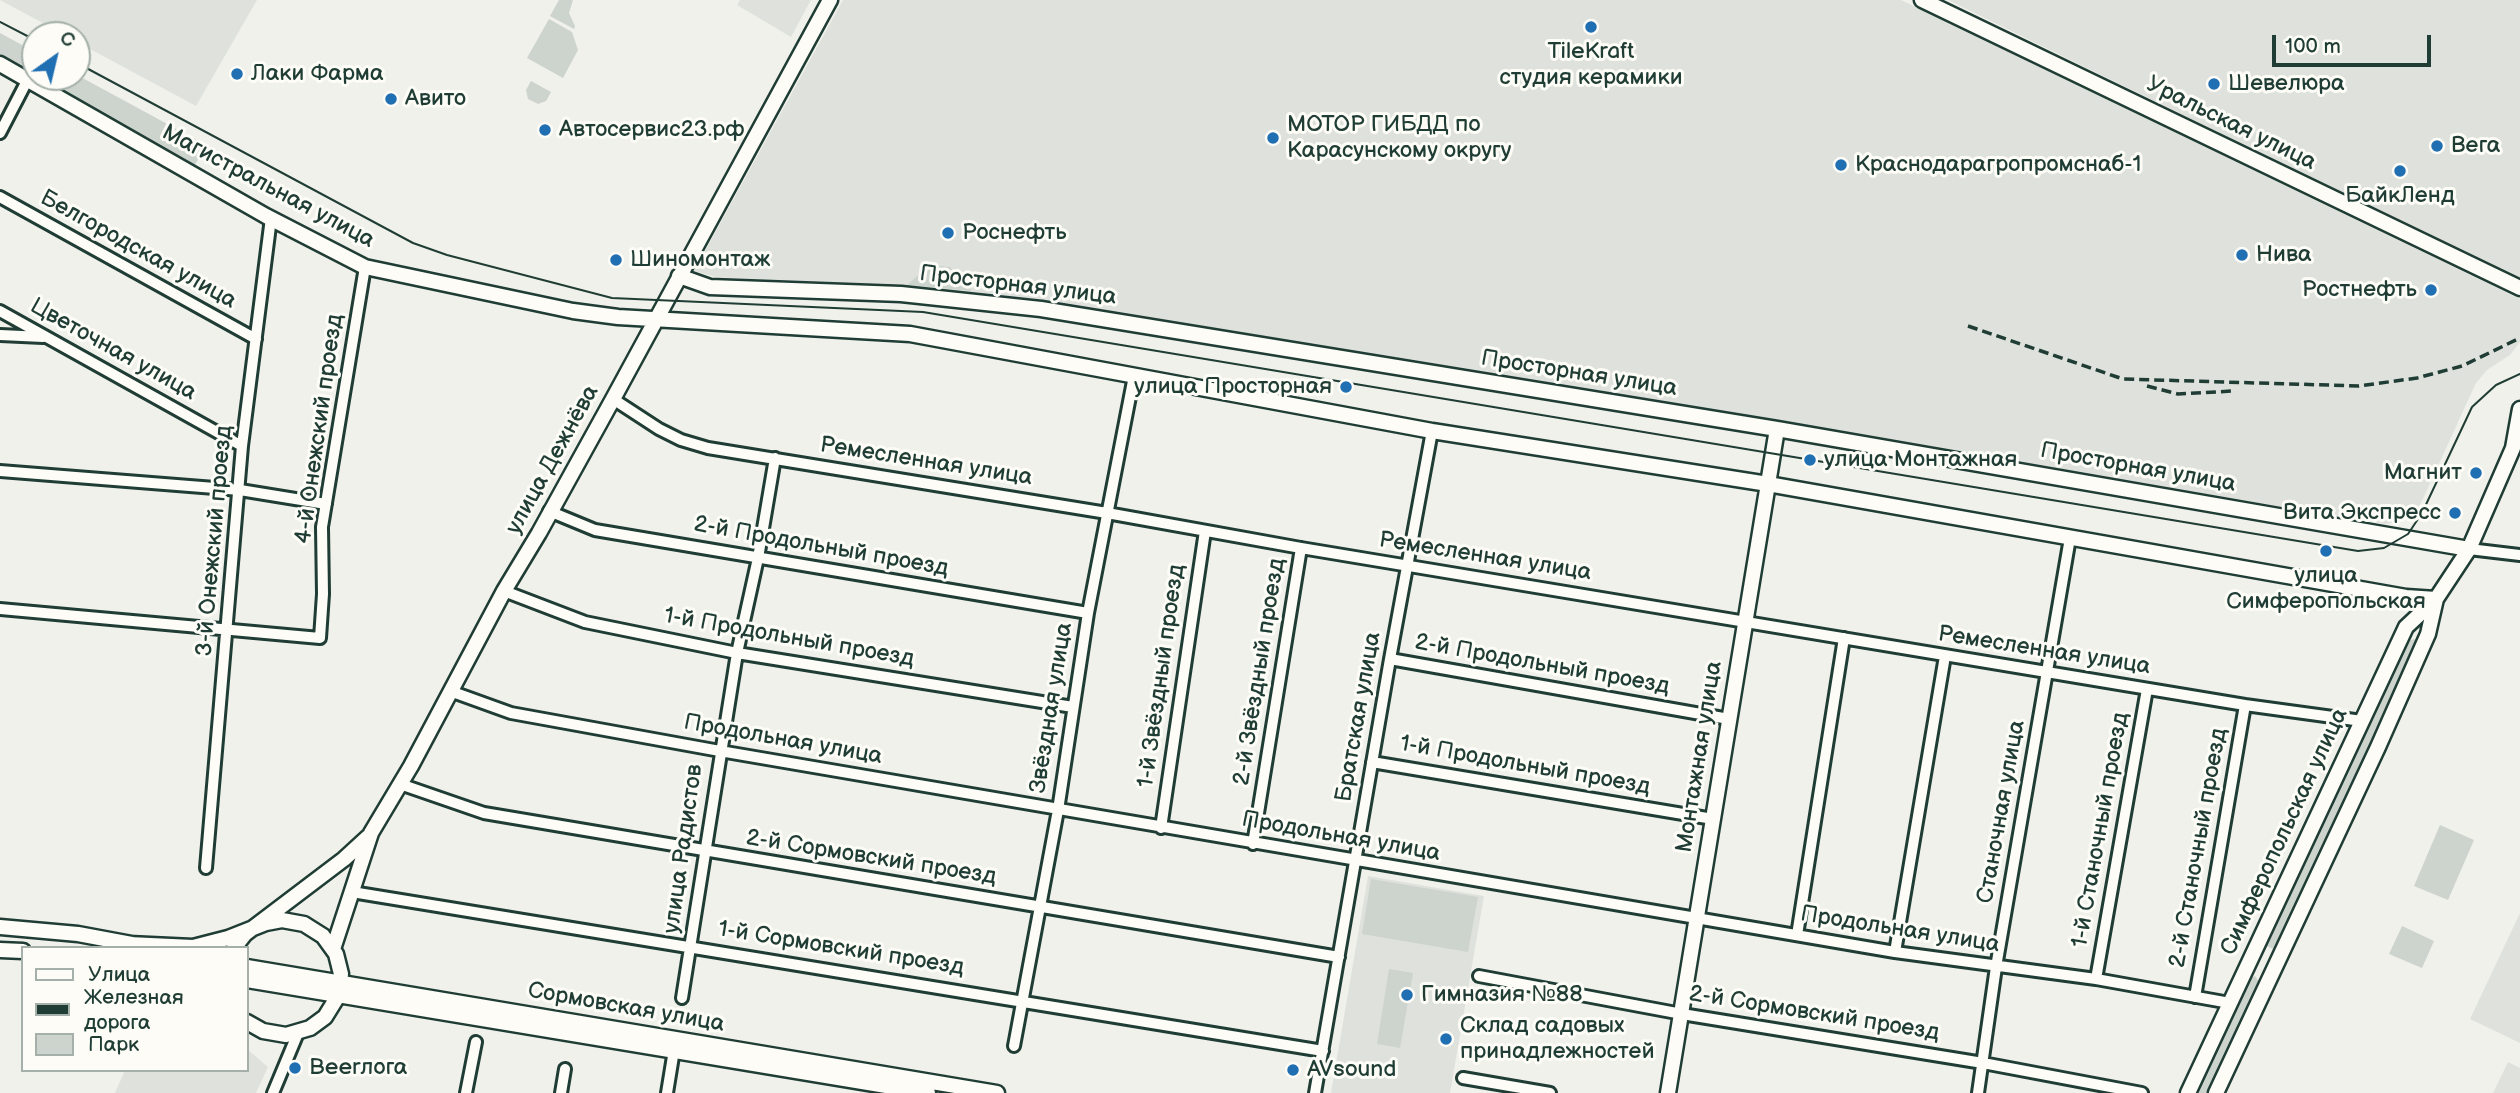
<!DOCTYPE html>
<meta charset="utf-8">
<style>
body{margin:0}
#map{position:relative;width:2520px;height:1093px;overflow:hidden;background:#f0f1eb;font-family:"Balsamiq Sans",sans-serif}
canvas{display:block}
.legend{position:absolute;left:21px;top:946px;width:228px;height:126px;box-sizing:border-box;background:#fdfcf7;border:2px solid #a4b0a9;margin:0;padding:9px 12px;list-style:none;font-size:21px;color:#1f3d34}
.legend li{display:flex;align-items:center;gap:14px;height:35px}
.legend b{width:35px;border:2px solid #a4b0a9}
.north{position:absolute;left:21px;top:21px;width:70px;height:70px;box-sizing:border-box;background:#fdfcf7;border:2px solid #a4b0a9;border-radius:50%;rotate:34deg;font-size:19px;font-weight:700;line-height:28px;text-align:center;color:#1f3d34}
.north::after{content:'';display:block;margin:auto;width:24px;height:32px;background:#1f6fb2;clip-path:polygon(50% 0,100% 100%,50% 72%,0 100%)}
.scale{position:absolute;left:2272px;top:35px;width:159px;height:32px;box-sizing:border-box;border:4px solid #1f3d34;border-top:0;padding-left:9px;font-size:21px;line-height:24px;white-space:nowrap;color:#1f3d34;-webkit-text-stroke:5px #fdfcf7;paint-order:stroke}
</style>
<div id="map">
<canvas width="2520" height="1093"></canvas>
<ul class="legend">
<li><b style="height:9px;background:#fdfcf7"></b>Улица</li>
<li><b style="height:9px;background:#1f3d34"></b>Железная дорога</li>
<li><b style="height:19px;background:#cdd3cd"></b>Парк</li>
</ul>
<div class="north">С</div>
<div class="scale">100 m</div>
</div>
<script>
const ctx = document.querySelector('canvas').getContext('2d');
ctx.lineJoin = 'round';
function paint(path, color) { ctx.fillStyle = color; ctx.fill(path, 'evenodd'); }
const shape = rows => new Path2D(rows.map(r => 'M' + r).join(''));
function strokePath(path, color, width, dash) { ctx.strokeStyle = color; ctx.lineWidth = width; ctx.lineCap = dash ? 'butt' : 'round'; ctx.setLineDash(dash || []); ctx.stroke(path); }
function drawText(font, color, halo, rows, align = 'center') {
  ctx.font = font + ' "Balsamiq Sans",sans-serif'; ctx.lineWidth = 6; ctx.setLineDash([]); ctx.textBaseline = 'middle'; ctx.strokeStyle = halo; ctx.fillStyle = color; for (const [text, x, y, turn = 0] of rows) {
    ctx.save(); ctx.translate(x, y); ctx.rotate((+turn || 0) * Math.PI / 180); ctx.textAlign = isNaN(turn) ? turn : align; if (halo) ctx.strokeText(text, 0, 0); ctx.fillText(text, 0, 0); ctx.restore();
  }
}
paint(shape([
 [0,0,257,0,196,106,77,42,77,35,65,35],
 [740,0,811,0,791,37,737,5],
 [843,0,1901,0,2520,299,2520,342,2510,355,2487,370,2476,383,2421,503,2408,519,2386,524,1029,298,716,277,694,271],
 [1948,0,2520,0,2520,279,2099,74],
 [1368,876,1484,896,1450,1093,1331,1093],
 [2520,913,2520,1043,2470,1019],
 [247,1049,268,1067,256,1093,115,1093,125,1070,247,1070],
 [2508,1062,2520,1068,2520,1093,2493,1093]
]), '#dfe2dc');
paint(shape([
 [559,0,573,0,569,13,575,26,574,29,550,16],
 [549,19,572,32,578,50,563,78,527,58],
 [0,33,35,52,35,77,0,58],
 [77,75,206,145,195,165,35,77,77,77],
 [531,81,551,92,546,101,538,104,528,99,526,90],
 [930,265,950,267,972,291,907,285],
 [2414,639,2418,644,2277,945,2273,949,2267,946,2267,941,2408,641],
 [2440,825,2474,840,2448,900,2414,886],
 [1371,879,1478,897,1468,952,1362,934],
 [2402,926,2434,941,2422,968,2389,954],
 [1389,969,1413,973,1400,1048,1377,1044],
 [2255,976,2259,982,2208,1093,2196,1093,2250,979]
]), '#cdd3cd');
const street = shape([
 [0,133,28,79],
 [0,197,256,339],
 [0,311,242,446],
 [0,335,43,337],
 [613,399,659,429,681,440,708,448,1107,513,1301,548,2245,705,2362,721],
 [0,471,240,490,326,504],
 [549,511,595,530,1088,613],
 [2469,549,2520,555],
 [504,591,585,622,737,653,1073,707],
 [0,609,320,638,323,594,322,527,365,267],
 [1390,659,1729,719],
 [450,691,511,713,720,751,1895,952,2096,979,2230,1003],
 [1372,762,1713,819],
 [400,784,484,813,1339,957],
 [1161,828,1205,531],
 [1253,844,1301,548],
 [206,868,242,446,271,218],
 [352,892,1323,1051],
 [1797,935,1844,638],
 [1895,952,1945,656],
 [1479,976,1682,1014,1983,1063,2142,1093],
 [2096,979,2147,689],
 [2195,997,2245,705],
 [682,998,737,653,758,558,775,458],
 [1014,1046,1058,810,1088,613,1134,376],
 [1463,1078,1550,1093],
 [273,1093,298,1033],
 [466,1093,476,1042],
 [561,1093,565,1069],
 [667,1093,675,1044],
 [1315,1093,1390,659,1432,431],
 [1978,1093,1996,967,2070,538]
]);
const secondary = shape([
 [1922,0,2520,288],
 [0,64,266,216,365,267,573,311,618,317,910,334,1432,431,1768,484,2406,597,2436,599],
 [679,276,710,287,901,294,1041,309,1777,429,2469,549],
 [0,927,78,934,137,945],
 [129,944,193,947,228,938,266,923,282,920,304,924,323,936,336,954,341,974,338,996,325,1017,310,1028,286,1035,263,1031,247,1022],
 [234,948,245,934,344,859,368,837],
 [333,949,371,833,411,766,504,591,539,533,613,399,830,0],
 [0,950,23,951],
 [247,967,997,1093],
 [247,980,928,1093],
 [1668,1093,1777,429],
 [2188,1093,2406,627,2436,599,2469,549,2513,448,2520,409],
 [2216,1093,2378,747,2428,634,2436,599]
]);
strokePath(street, '#1f3d34', 16);
strokePath(secondary, '#1f3d34', 19);
strokePath(street, '#fdfcf7', 10);
strokePath(secondary, '#fdfcf7', 14);
strokePath(shape([
 [0,22,35,40],
 [77,63,413,243,447,255,612,298,923,312,2358,551,2384,548,2408,534,2422,513,2472,407,2496,385,2520,374]
]), '#1f3d34', 2);
strokePath(shape([
 [1968,326,2123,379,2359,386,2417,378,2462,366,2520,338],
 [2147,386,2178,394,2233,391]
]), '#1f3d34', 3.5, [10, 5]);
for (const [x, y, r, color] of [
 [1591,27,7,"#1f6fb2"],
 [237,74,7,"#1f6fb2"],
 [2214,84,7,"#1f6fb2"],
 [391,99,7,"#1f6fb2"],
 [545,130,7,"#1f6fb2"],
 [1273,138,7,"#1f6fb2"],
 [2437,146,7,"#1f6fb2"],
 [1841,165,7,"#1f6fb2"],
 [2400,171,7,"#1f6fb2"],
 [948,233,7,"#1f6fb2"],
 [2242,255,7,"#1f6fb2"],
 [616,260,7,"#1f6fb2"],
 [2431,290,7,"#1f6fb2"],
 [1346,387,7,"#1f6fb2"],
 [1810,460,7,"#1f6fb2"],
 [2476,473,7,"#1f6fb2"],
 [2455,513,7,"#1f6fb2"],
 [2326,551,7,"#1f6fb2"],
 [1407,995,7,"#1f6fb2"],
 [1446,1039,7,"#1f6fb2"],
 [295,1068,7,"#1f6fb2"],
 [1293,1070,7,"#1f6fb2"]
]) { const dot = new Path2D(); dot.arc(x, y, r, 0, 2 * Math.PI); ctx.fillStyle = color; ctx.fill(dot); strokePath(dot, '#fdfcf7', 2.5); }
drawText('23px', '#1f3d34', '#fdfcf7', [
 ["TileKraft",1591,52,"center"],
 ["студия керамики",1591,78,"center"],
 ["Лаки Фарма",251,74],
 ["Шевелюра",2228,84],
 ["Авито",405,99],
 ["МОТОР ГИБДД по",1287,125],
 ["Карасунскому округу",1287,151],
 ["Автосервис23.рф",559,130],
 ["Вега",2451,146],
 ["Краснодарагропромснаб-1",1855,165],
 ["БайкЛенд",2400,196,"center"],
 ["Роснефть",962,233],
 ["Нива",2256,255],
 ["Шиномонтаж",630,260],
 ["Ростнефть",2417,290,"right"],
 ["улица Просторная",1332,387,"right"],
 ["улица Монтажная",1824,460],
 ["Магнит",2462,473,"right"],
 ["Вита Экспресс",2441,513,"right"],
 ["улица",2326,576,"center"],
 ["Симферопольская",2326,602,"center"],
 ["Гимназия №88",1421,995],
 ["Склад садовых",1460,1026],
 ["принадлежностей",1460,1052],
 ["Beerлога",309,1068],
 ["AVsound",1307,1070]
], 'left');
drawText('23px', '#1f3d34', '#fdfcf7', [
 ["Уральская улица",2231,124,26],
 ["Магистральная улица",268,187,28],
 ["Белгородская улица",138,250,29],
 ["Просторная улица",1018,286,7],
 ["Цветочная улица",113,350,29],
 ["Просторная улица",1579,374,9],
 ["4-й Онежский проезд",320,429,-82],
 ["улица Дежнёва",553,460,-61],
 ["Ремесленная улица",926,462,9],
 ["Просторная улица",2138,468,10],
 ["3-й Онежский проезд",215,541,-85],
 ["2-й Продольный проезд",821,547,10],
 ["Ремесленная улица",1485,557,9],
 ["1-й Продольный проезд",789,638,10],
 ["Ремесленная улица",2044,651,9],
 ["2-й Продольный проезд",1542,665,10],
 ["2-й Звёздный проезд",1260,672,-81],
 ["1-й Звёздный проезд",1162,676,-82],
 ["Звёздная улица",1052,708,-81],
 ["Братская улица",1359,717,-80],
 ["Продольная улица",783,740,10],
 ["Монтажная улица",1700,757,-81],
 ["1-й Продольный проезд",1525,766,10],
 ["Станочная улица",2002,812,-80],
 ["1-й Станочный проезд",2101,830,-80],
 ["Симферопольская улица",2285,832,-65],
 ["Продольная улица",1341,837,10],
 ["2-й Станочный проезд",2199,848,-80],
 ["улица Радистов",684,849,-82],
 ["2-й Сормовский проезд",871,858,9],
 ["Продольная улица",1900,930,9],
 ["1-й Сормовский проезд",841,949,9],
 ["Сормовская улица",626,1008,10],
 ["2-й Сормовский проезд",1814,1014,9]
]);
</script>
